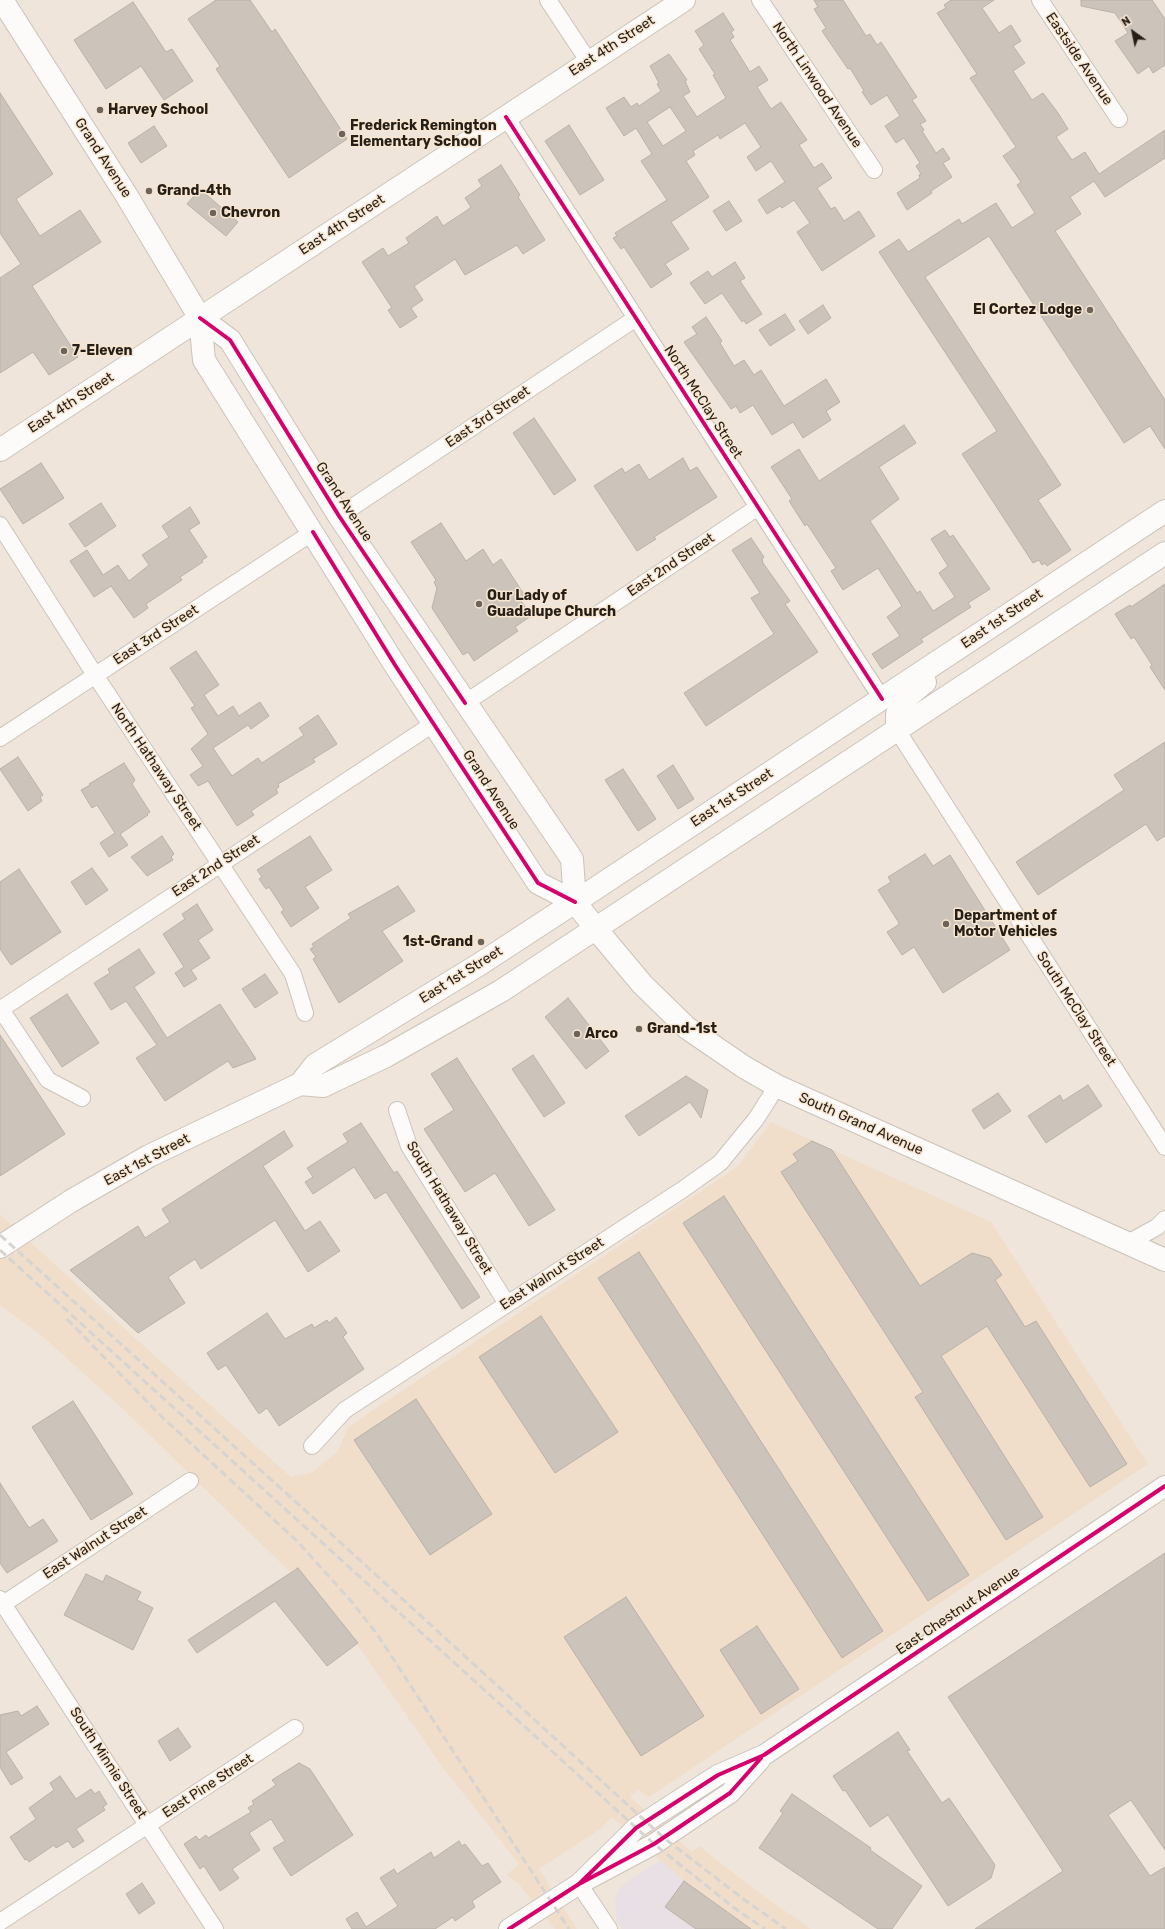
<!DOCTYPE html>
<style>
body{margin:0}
#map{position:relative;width:1165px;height:1929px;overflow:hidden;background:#efe5da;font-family:Rubik,sans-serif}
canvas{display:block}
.north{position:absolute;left:1113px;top:12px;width:40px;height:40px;-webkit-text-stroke:3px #f8e6d1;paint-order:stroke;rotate:327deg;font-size:11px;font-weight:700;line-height:16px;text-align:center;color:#251f17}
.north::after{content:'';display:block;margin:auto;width:14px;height:18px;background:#251f17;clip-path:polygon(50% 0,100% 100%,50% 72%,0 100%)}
</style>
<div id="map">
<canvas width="1165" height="1929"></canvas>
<div class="north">N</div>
</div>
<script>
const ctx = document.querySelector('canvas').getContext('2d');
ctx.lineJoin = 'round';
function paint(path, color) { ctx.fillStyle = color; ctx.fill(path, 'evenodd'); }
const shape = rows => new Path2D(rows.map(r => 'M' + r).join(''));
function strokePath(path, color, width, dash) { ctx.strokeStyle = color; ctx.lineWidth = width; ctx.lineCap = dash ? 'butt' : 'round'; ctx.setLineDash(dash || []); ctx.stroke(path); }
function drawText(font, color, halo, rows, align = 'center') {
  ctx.font = font + ' Rubik,sans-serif'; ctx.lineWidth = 3; ctx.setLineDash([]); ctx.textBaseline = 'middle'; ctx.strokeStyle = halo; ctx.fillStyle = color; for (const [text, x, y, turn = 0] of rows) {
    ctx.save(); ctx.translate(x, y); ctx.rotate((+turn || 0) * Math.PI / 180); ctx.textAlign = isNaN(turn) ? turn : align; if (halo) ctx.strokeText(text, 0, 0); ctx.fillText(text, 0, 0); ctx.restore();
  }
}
paint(shape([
 [661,1860,684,1881,751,1929,622,1929,617,1922,615,1900,619,1890,625,1883]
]), '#e9e0e6');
paint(shape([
 [771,1122,991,1222,1148,1464,649,1797,638,1789,630,1797,692,1852,699,1846,762,1895,811,1929,751,1929,684,1881,612,1817,600,1829,539,1869,577,1929,555,1929,519,1884,506,1875,519,1864,444,1769,356,1643,297,1569,290,1572,125,1411,41,1335,0,1305,0,1214,136,1339,291,1477,313,1472,338,1451,348,1427,738,1166]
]), '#f0decb');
const building = shape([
 [216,0,250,0,272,32,275,29,347,139,289,178,216,69,220,66,188,19,216,0],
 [814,0,843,0,866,36,870,34,877,45,881,42,917,97,912,100,926,121,920,124,924,130,922,131,936,153,943,148,950,159,943,163,952,177,931,191,932,193,907,210,897,193,920,178,919,175,921,174,916,166,920,163,904,138,896,143,885,126,900,116,887,95,871,105,862,92,864,91,850,68,848,69,822,31,826,28,814,9,818,7,814,0],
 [951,0,994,0,982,8,999,33,1011,25,1021,41,1013,46,1025,63,1013,71,1032,100,1043,93,1058,113,1068,129,1056,137,1072,160,1085,152,1099,174,1165,130,1165,158,1105,197,1094,181,1070,197,1081,214,1055,231,1165,400,1165,449,1150,426,1124,443,989,236,925,277,1061,485,1038,500,1071,550,1047,566,1045,563,1042,565,1039,560,1033,563,962,454,997,431,879,252,899,239,908,252,959,219,962,224,996,203,1012,228,1035,213,1017,185,1021,182,1003,156,1016,147,970,78,977,74,937,13,946,8,944,5,951,0],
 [1081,0,1152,0,1165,19,1165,65,1153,73,1149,66,1138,74,1115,41,1128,33,1115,13,1081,6,1081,0],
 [133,2,166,52,172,49,193,81,164,100,141,66,106,89,74,40,133,2],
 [723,13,734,30,731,32,734,37,730,40,750,72,759,66,768,80,757,87,771,109,781,102,807,140,799,145,814,168,822,163,832,178,817,188,831,209,835,207,844,221,859,211,875,236,822,271,797,232,810,223,794,200,782,208,780,206,767,214,758,200,785,182,771,161,756,171,747,157,761,147,745,123,720,139,718,135,693,151,695,155,686,161,709,197,671,222,689,249,665,264,672,274,651,288,624,247,621,249,613,238,617,236,615,233,667,200,641,161,652,154,636,128,624,136,606,108,624,97,631,107,637,103,639,106,661,91,657,84,659,83,650,66,669,54,687,80,685,81,690,92,683,96,697,117,726,98,713,75,715,74,699,49,704,45,695,31,723,13],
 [670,107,686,131,663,146,647,122,670,107],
 [0,93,53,174,16,199,40,236,80,210,101,242,32,286,78,357,49,375,33,352,0,373,0,278,21,264,0,233,0,93],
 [569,125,604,180,580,195,545,141,569,125],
 [154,126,167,146,141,163,128,143,154,126],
 [501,165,520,195,518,197,545,240,523,254,517,245,465,275,455,259,414,286,423,300,411,308,417,317,400,328,388,310,392,308,362,262,383,248,388,256,409,243,406,238,437,216,443,226,466,211,471,207,465,198,482,186,478,180,501,165],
 [200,189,238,222,226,236,187,204,200,189],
 [729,201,742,221,726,231,713,211,729,201],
 [735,262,745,278,740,281,762,314,746,324,744,320,742,322,722,293,705,304,690,283,708,271,712,277,735,262],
 [823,305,831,318,808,334,799,321,823,305],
 [785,314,795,330,770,346,759,330,785,314],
 [706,317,722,341,720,343,734,366,744,360,754,375,761,370,784,406,826,379,840,402,826,411,831,420,803,438,793,422,772,435,753,405,740,413,736,406,731,409,684,342,697,334,692,327,706,317],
 [534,418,576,480,554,495,513,433,534,418],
 [904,425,916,443,879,467,899,499,870,521,917,593,920,591,933,611,955,597,939,573,948,566,931,539,945,530,950,537,953,535,990,589,968,603,971,607,921,639,923,642,882,669,872,654,900,636,887,617,902,606,878,568,843,590,831,571,836,568,807,524,805,526,789,501,792,499,771,467,799,449,819,481,904,425],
 [683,458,690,471,697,467,717,497,654,537,656,539,637,551,594,486,622,468,625,473,639,464,649,480,683,458],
 [41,463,64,498,23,524,0,489,41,463],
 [101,503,116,526,85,547,69,524,101,503],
 [190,507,200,523,189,530,207,557,202,560,203,562,180,577,182,580,146,604,148,608,134,618,111,586,94,597,70,561,87,550,103,575,118,565,129,581,149,565,142,555,169,537,162,526,190,507],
 [441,523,466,561,483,549,493,565,501,559,525,596,520,599,531,616,515,627,518,631,474,661,468,652,463,655,432,608,437,588,434,582,436,580,411,542,441,523],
 [751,538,764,557,762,559,763,563,790,601,785,604,818,652,706,726,684,693,774,634,751,598,760,593,732,550,751,538],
 [1165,584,1165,690,1150,667,1152,665,1134,637,1131,639,1115,614,1130,605,1131,607,1165,584],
 [196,651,219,685,204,695,218,716,233,706,239,716,260,702,269,716,251,729,248,725,213,748,232,776,258,758,262,763,304,735,299,728,318,715,337,744,313,759,315,762,278,784,279,787,276,789,278,793,251,811,254,815,237,826,208,781,198,786,190,775,203,766,191,749,208,734,191,708,195,706,170,668,196,651],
 [1165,742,1165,836,1157,841,1146,824,1038,895,1016,862,1124,790,1114,775,1165,742],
 [18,757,43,795,40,797,42,801,28,811,0,769,18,757],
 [124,763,135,780,132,784,150,812,147,814,148,815,120,834,128,845,109,857,100,843,115,833,97,805,92,808,81,790,90,785,89,784,124,763],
 [673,765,694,799,678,809,657,776,673,765],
 [623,769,656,819,638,831,605,780,623,769],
 [162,836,174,854,171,857,173,860,147,876,131,857,162,836],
 [310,836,332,870,305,887,319,908,291,927,281,912,284,910,269,887,266,889,259,879,262,877,257,870,310,836],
 [925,854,933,866,950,855,1010,950,943,993,914,947,902,955,887,932,898,925,899,923,878,890,891,882,888,877,925,854],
 [92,868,108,890,86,905,71,882,92,868],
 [19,869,61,932,11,965,0,949,0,882,19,869],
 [398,886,415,911,382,931,403,961,339,1003,313,959,316,957,310,949,314,947,312,944,351,918,348,914,398,886],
 [197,904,213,930,198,940,210,958,191,970,197,979,184,987,175,973,184,967,163,934,185,919,182,914,197,904],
 [139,949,155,973,134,987,167,1038,220,1004,256,1059,233,1068,228,1061,165,1101,136,1058,157,1045,126,1001,111,1010,94,983,110,973,108,969,139,949],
 [265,974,278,993,255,1008,242,989,265,974],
 [67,994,99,1043,62,1067,30,1018,67,994],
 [568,998,609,1051,586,1069,545,1017,568,998],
 [0,1035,65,1134,0,1176,0,1035],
 [533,1055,565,1103,544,1117,512,1069,533,1055],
 [457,1058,555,1210,529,1226,495,1173,465,1192,424,1129,454,1110,431,1074,457,1058],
 [686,1076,708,1090,701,1118,690,1102,639,1136,625,1116,686,1076],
 [1088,1085,1102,1106,1046,1143,1028,1116,1060,1095,1063,1101,1088,1085],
 [998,1093,1011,1111,984,1129,972,1110,998,1093],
 [361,1123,394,1173,397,1171,480,1297,462,1309,386,1192,375,1199,354,1167,313,1194,305,1182,313,1177,307,1168,348,1142,343,1134,361,1123],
 [284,1131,293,1146,263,1166,305,1231,320,1221,340,1251,308,1272,275,1220,201,1269,195,1259,168,1277,185,1303,138,1333,70,1270,138,1226,145,1238,170,1222,162,1209,284,1131],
 [812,1141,832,1150,920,1286,972,1253,990,1258,1002,1275,995,1280,1025,1327,1036,1321,1127,1464,1090,1487,987,1326,941,1356,1043,1517,1006,1540,915,1397,923,1392,781,1172,798,1161,793,1154,812,1141],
 [724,1196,969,1575,928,1601,683,1223,724,1196],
 [639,1252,883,1631,842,1658,598,1278,639,1252],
 [267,1313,285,1339,312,1324,314,1328,327,1320,329,1323,336,1317,347,1333,343,1337,364,1369,279,1426,267,1408,259,1414,226,1365,218,1370,207,1353,267,1313],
 [541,1316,618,1432,555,1473,479,1357,541,1316],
 [416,1399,492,1514,430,1555,354,1440,416,1399],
 [73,1401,133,1494,91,1520,32,1427,73,1401],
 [0,1483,29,1528,43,1519,58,1541,7,1573,0,1563,0,1483],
 [1165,1553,1165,1850,1131,1800,1108,1815,1150,1876,1165,1867,1165,1929,975,1929,1063,1871,948,1697,1165,1553],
 [298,1568,358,1643,327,1666,275,1601,197,1653,188,1640,298,1568],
 [86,1574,103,1582,106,1575,141,1592,137,1600,153,1608,133,1650,64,1615,86,1574],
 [626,1597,704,1716,641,1756,564,1637,626,1597],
 [757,1626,799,1689,761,1714,720,1650,757,1626],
 [37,1706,49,1724,6,1752,23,1778,11,1785,0,1767,0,1715,18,1711,21,1716,37,1706],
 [178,1728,191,1747,170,1761,158,1741,178,1728],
 [898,1732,910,1750,907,1751,942,1803,949,1798,995,1865,991,1878,948,1906,888,1815,870,1827,845,1790,843,1791,833,1776,898,1732],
 [299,1763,310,1769,353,1835,291,1876,273,1848,285,1841,271,1819,249,1833,260,1850,232,1869,239,1878,220,1891,204,1866,200,1869,184,1844,196,1836,199,1840,206,1835,208,1838,251,1812,248,1808,254,1804,252,1801,276,1785,272,1780,299,1763],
 [60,1776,76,1799,91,1789,95,1794,99,1791,107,1804,103,1807,105,1810,76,1829,84,1841,73,1848,68,1841,56,1848,54,1845,29,1862,27,1859,25,1860,10,1837,36,1819,29,1808,54,1790,50,1783,60,1776],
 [792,1794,871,1848,870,1850,922,1886,892,1929,878,1929,759,1848,783,1813,780,1811,792,1794],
 [459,1841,462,1846,465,1844,482,1866,488,1863,501,1882,472,1901,475,1907,455,1921,453,1917,435,1929,352,1929,346,1919,357,1912,366,1927,398,1906,380,1878,394,1869,397,1874,431,1852,434,1858,459,1841],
 [684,1881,751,1929,696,1929,665,1907,684,1881],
 [142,1883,155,1903,139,1914,126,1894,142,1883]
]);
paint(building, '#ccc3ba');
strokePath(building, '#b9b1a8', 1);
const minor = shape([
 [548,0,589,62],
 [760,0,874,170],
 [1040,0,1119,119],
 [506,117,882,699],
 [339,516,636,318],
 [0,525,95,675,293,974,305,1013],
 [465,703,758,507],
 [897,730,1165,1147],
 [0,738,313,532],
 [0,1008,48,1080,82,1098],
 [1,1009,433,724],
 [397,1110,409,1146,507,1304],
 [1128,1243,1157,1227,1165,1219],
 [312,1446,345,1410,682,1190,720,1163,756,1119,777,1086],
 [0,1599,215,1929],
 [0,1606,190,1481],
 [579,1884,609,1929],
 [0,1922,295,1728]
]);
const tertiary = shape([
 [579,1884,636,1828,718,1775,764,1755,1165,1486],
 [509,1929,579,1884,654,1844,715,1803,730,1793,760,1760]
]);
const secondary = shape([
 [2,0,125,193,200,318,230,340,339,516,572,859,575,902],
 [200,318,204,360,395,665,538,883,575,902,596,929,642,984,687,1028,744,1067,777,1086,1165,1260],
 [0,450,684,0],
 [897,730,897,714,907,697,925,682],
 [300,1084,323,1086,386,1056,501,991,1165,553],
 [0,1247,71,1201,149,1156,300,1084,315,1065,480,964,575,902,1165,511]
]);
strokePath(minor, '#cbc3ba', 18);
strokePath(tertiary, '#cbc3ba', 22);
strokePath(secondary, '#cbc3ba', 24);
strokePath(minor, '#fdfbf9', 16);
strokePath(tertiary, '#fdfbf9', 20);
strokePath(secondary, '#fdfbf9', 22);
strokePath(shape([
 [0,1235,317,1521,664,1838,746,1901,786,1929],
 [0,1250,654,1844,737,1910,765,1929],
 [67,1319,162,1417,298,1542,351,1601,377,1634,569,1929]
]), '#d6d4d1', 3, [8, 4]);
strokePath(shape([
 [506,117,882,699],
 [200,318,230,340,339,516,465,703],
 [313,532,395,665,538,883,575,902],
 [579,1884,636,1828,718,1775,764,1755,1165,1486],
 [509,1929,579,1884,654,1844,715,1803,730,1793,761,1758]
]), '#d6006c', 4);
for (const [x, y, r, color] of [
 [100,110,4,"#6c645b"],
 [342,134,4,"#6c645b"],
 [149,191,4,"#6c645b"],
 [213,213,4,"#6c645b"],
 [1090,310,4,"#6c645b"],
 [64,351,4,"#6c645b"],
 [479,604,4,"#6c645b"],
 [946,924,4,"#6c645b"],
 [481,942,4,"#6c645b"],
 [639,1029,4,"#6c645b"],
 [577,1034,4,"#6c645b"]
]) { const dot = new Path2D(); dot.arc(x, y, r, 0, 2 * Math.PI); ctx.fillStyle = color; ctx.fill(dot); strokePath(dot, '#f8e6d1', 1.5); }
drawText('14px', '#251f17', '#f8e6d1', [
 ["East 4th Street",612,46,-33],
 ["Eastside Avenue",1079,59,56],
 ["North Linwood Avenue",817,85,56],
 ["Grand Avenue",103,158,57],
 ["East 4th Street",342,225,-33],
 ["North McClay Street",703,402,57],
 ["East 4th Street",71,403,-33],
 ["East 3rd Street",488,417,-34],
 ["Grand Avenue",344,502,57],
 ["East 2nd Street",671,565,-34],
 ["East 1st Street",1002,619,-34],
 ["East 3rd Street",156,635,-33],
 ["North Hathaway Street",156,767,56],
 ["Grand Avenue",491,790,57],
 ["East 1st Street",732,798,-33],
 ["East 2nd Street",216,866,-33],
 ["East 1st Street",461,975,-32],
 ["South McClay Street",1076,1009,57],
 ["South Grand Avenue",861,1124,24],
 ["East 1st Street",147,1160,-28],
 ["South Hathaway Street",449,1208,59],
 ["East Walnut Street",552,1274,-33],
 ["East Walnut Street",95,1543,-33],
 ["East Chestnut Avenue",958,1611,-34],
 ["South Minnie Street",108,1763,57],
 ["East Pine Street",208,1786,-33]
]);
drawText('bold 14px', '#251f17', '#f8e6d1', [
 ["Harvey School",108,110],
 ["Frederick Remington",350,126],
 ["Elementary School",350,142],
 ["Grand-4th",157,191],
 ["Chevron",221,213],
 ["El Cortez Lodge",1082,310,"right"],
 ["7-Eleven",72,351],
 ["Our Lady of",487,596],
 ["Guadalupe Church",487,612],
 ["Department of",954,916],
 ["Motor Vehicles",954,932],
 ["1st-Grand",473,942,"right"],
 ["Grand-1st",647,1029],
 ["Arco",585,1034]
], 'left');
</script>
